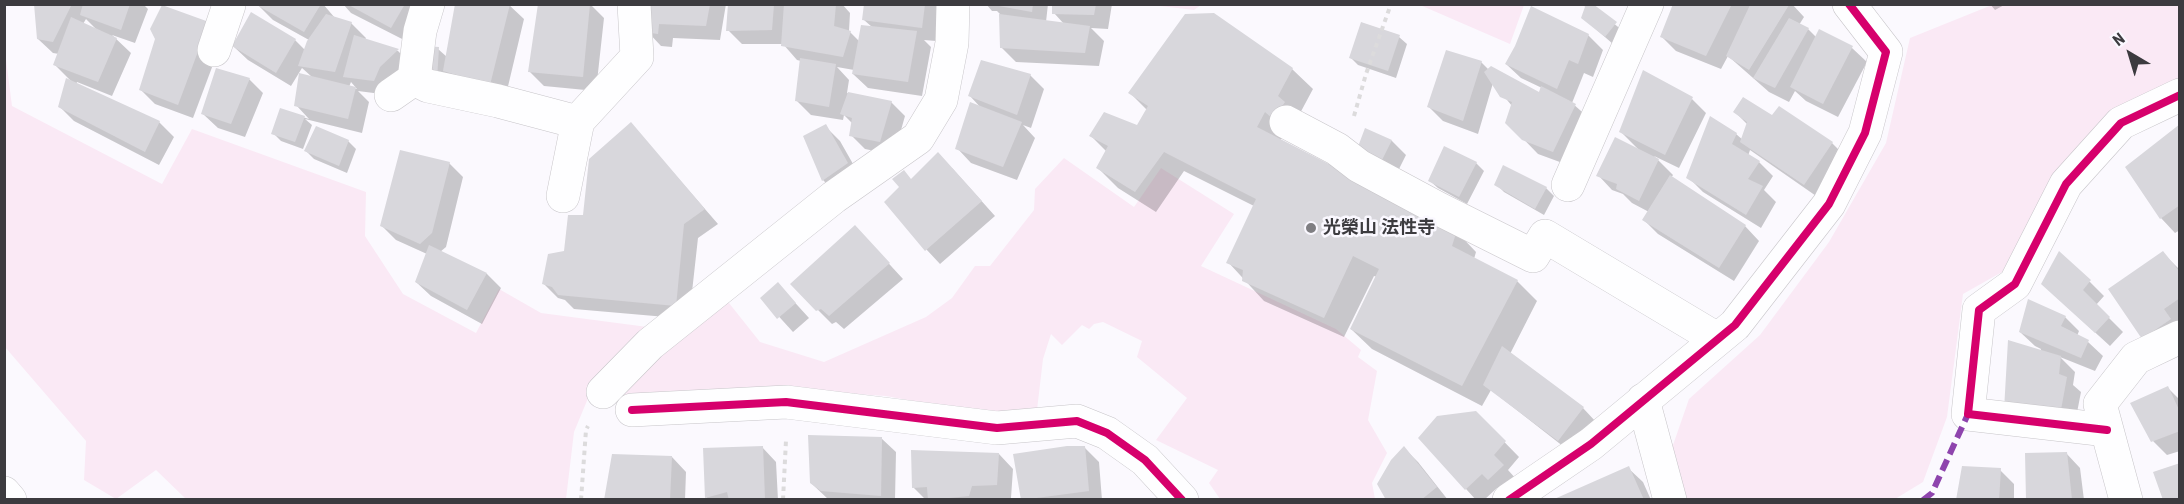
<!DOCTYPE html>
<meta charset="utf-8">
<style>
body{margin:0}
#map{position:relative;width:2184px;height:504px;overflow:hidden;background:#fbf9fe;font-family:"Roboto Condensed",sans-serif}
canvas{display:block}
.frame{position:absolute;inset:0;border:6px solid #3c3b3f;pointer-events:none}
.north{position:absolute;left:2100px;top:24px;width:60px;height:60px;-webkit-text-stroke:4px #faf8ff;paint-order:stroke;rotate:322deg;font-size:16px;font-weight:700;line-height:24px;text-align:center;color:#3c3b3f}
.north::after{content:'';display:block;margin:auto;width:21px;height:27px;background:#3c3b3f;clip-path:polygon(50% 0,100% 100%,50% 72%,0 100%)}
</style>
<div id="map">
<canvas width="2184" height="504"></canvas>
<div class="frame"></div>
<div class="north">N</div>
</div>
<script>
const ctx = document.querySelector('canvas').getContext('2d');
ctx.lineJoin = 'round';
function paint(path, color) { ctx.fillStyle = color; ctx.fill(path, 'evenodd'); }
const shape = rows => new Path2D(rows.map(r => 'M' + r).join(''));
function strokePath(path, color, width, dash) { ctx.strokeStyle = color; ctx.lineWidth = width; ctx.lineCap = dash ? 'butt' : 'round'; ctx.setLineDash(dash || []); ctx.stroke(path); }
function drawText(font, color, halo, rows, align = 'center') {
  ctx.font = font + ' "Roboto Condensed","Noto Sans JP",sans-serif'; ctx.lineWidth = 5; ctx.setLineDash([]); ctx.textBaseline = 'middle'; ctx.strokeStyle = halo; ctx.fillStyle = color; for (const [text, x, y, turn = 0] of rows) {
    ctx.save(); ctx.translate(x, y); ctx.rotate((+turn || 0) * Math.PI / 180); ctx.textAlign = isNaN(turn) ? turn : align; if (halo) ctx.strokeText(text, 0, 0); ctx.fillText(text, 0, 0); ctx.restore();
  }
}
paint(shape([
 [1152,5,1201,5,1194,10],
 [1420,5,1524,4,1524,5,1510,44],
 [1992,5,2179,5,2179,82,2052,180,2002,272,1963,294,1947,417,1923,482,1895,499,1686,499,1672,448,1689,399,1760,335,1829,242,1886,143,1910,38],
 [4,44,12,106,162,184,192,129,366,192,365,236,403,294,476,333,499,289,541,313,655,328,591,391,574,432,566,499,186,499,156,470,116,499,84,480,86,441,5,347],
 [1064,158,1134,207,1161,168,1234,214,1201,266,1336,329,1361,350,1358,357,1377,371,1368,420,1387,453,1372,483,1375,499,1220,499,1209,483,1218,470,1156,440,1187,398,1137,357,1142,341,1103,322,1094,324,1089,329,1082,325,1062,345,1051,334,1043,359,1037,410,994,416,886,396,797,390,616,399,619,388,725,298,760,342,824,362,926,317,952,298,975,266,990,266,1034,210,1035,189]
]), '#fae9f5');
paint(shape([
 [36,4,143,4,148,9,135,43,112,35,131,53,112,96,77,82,76,85,159,122,174,137,159,165,74,121,59,106,73,83,55,65,59,54,53,53,38,39],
 [86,19,97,30,83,24],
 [323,4,335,18,351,23,366,38,365,40,398,51,412,65,389,95,358,91,369,102,362,133,305,119,312,125,303,149,281,141,273,133,281,110,309,119,296,105,312,77,302,68,291,86,248,60,233,46,295,40,305,50,309,40,273,20,258,5],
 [351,82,357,89,349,87],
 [343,4,410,4,421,16,406,41,351,13],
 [508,4,524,19,505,99,423,76,438,49,447,57],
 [540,4,590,4,604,18,596,91,544,86,530,72],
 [648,4,726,4,720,40,673,38,672,47,661,46,647,31],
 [729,4,842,4,850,13,849,31,859,41,872,27,864,20,866,4,941,4,936,41,924,40,931,47,922,96,868,88,853,74,854,70,837,67,849,80,847,93,891,102,905,116,894,155,865,149,851,135,853,124,844,115,843,120,811,115,797,101,801,61,797,60,783,44,742,44,728,30],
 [986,4,1048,4,1046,22,1064,24,1054,13,1054,4,1112,4,1108,29,1091,28,1104,41,1099,66,1016,62,1001,47,1000,14,997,11,992,11],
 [1578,4,1590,4,1623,31,1613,44,1591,25,1587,7],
 [1674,4,1792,4,1804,17,1799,25,1808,29,1816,37,1819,31,1852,48,1867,62,1838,117,1806,101,1795,91,1789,102,1769,92,1728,56,1721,69,1676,51,1662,37],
 [1990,4,2006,4,1995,10],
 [1588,35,1603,50,1593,77,1584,73,1572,103,1590,119,1568,165,1538,154,1507,122,1512,106,1493,83,1478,134,1443,121,1429,107,1481,62,1489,70,1539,94,1542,88,1521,78,1506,64],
 [1399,37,1407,44,1396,78,1358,65,1350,57],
 [223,38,193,118,155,104,140,89,157,39],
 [1292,69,1313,89,1298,117,1286,131,1280,141,1456,231,1476,252,1474,259,1517,281,1537,301,1510,354,1583,408,1597,423,1573,454,1491,390,1482,406,1372,349,1351,329,1377,277,1374,276,1344,337,1264,301,1228,262,1254,206,1184,171,1156,212,1118,188,1098,168,1107,152,1090,135,1137,127,1147,110,1130,93],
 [1030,75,1044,89,1031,128,1023,125,1035,138,1017,180,971,163,957,148,982,109,970,96],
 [249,79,263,93,245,137,218,128,203,114],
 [1692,99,1706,113,1679,168,1654,156,1673,175,1671,178,1745,226,1759,241,1734,281,1658,234,1644,220,1649,212,1632,203,1623,194,1612,190,1598,175,1640,151,1621,132],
 [1735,112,1773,117,1832,143,1846,157,1819,198,1750,150,1748,156,1759,162,1773,176,1764,190,1776,202,1761,228,1703,192,1688,177,1736,134,1743,140,1748,125],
 [631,124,718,224,698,238,689,319,574,309,565,300,558,298,543,283,566,253],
 [825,126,840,141,861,178,837,194,823,180],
 [2180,126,2180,230,2175,233,2161,218,2127,167],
 [1366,130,1392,141,1406,155,1395,177,1372,166],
 [348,141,356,149,347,173,314,159,306,151],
 [449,163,463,177,446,247,440,252,487,274,501,288,482,324,431,296,416,282,427,254,396,240,382,226],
 [1476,163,1484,171,1467,204,1438,188,1430,181],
 [952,168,995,216,940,264,926,249,912,180],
 [1496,184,1546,188,1554,196,1544,215,1504,192],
 [869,242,903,279,844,329,836,322,832,324,792,284],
 [2163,253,2180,270,2180,322,2157,352,2110,290],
 [2090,282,2104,296,2096,305,2123,332,2110,346,2042,284],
 [778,284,809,318,793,332,762,298],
 [2065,317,2079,331,2077,336,2088,342,2103,356,2095,371,2060,357,2075,372,2073,385,2081,392,2074,428,2020,424,2041,349,2035,346,2020,332],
 [2168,388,2180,400,2180,451,2167,455,2153,441],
 [1476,413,1519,457,1508,470,1517,480,1503,493,1497,488,1484,500,1476,500,1420,438],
 [881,438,896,452,895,500,829,500,811,483],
 [762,447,776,462,778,500,709,500,706,497],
 [1085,448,1099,462,1102,500,1023,500],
 [1404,448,1418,462,1448,500,1387,500],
 [2066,453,2080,468,2084,500,2028,500],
 [999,454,1013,469,1011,498,926,500,913,487],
 [672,457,686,472,685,500,606,500],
 [1628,468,1643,482,1651,500,1556,500],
 [2000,470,2014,484,2014,500,1958,500]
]), '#0003');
paint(shape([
 [34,4,72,4,53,42,37,39],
 [83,4,130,4,121,30,80,15],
 [255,4,321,4,304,32],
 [347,4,405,4,391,28],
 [455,4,510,4,490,85,443,71],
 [538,4,590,4,583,77,528,72],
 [646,4,710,4,706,26,659,24,658,34,645,32],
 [728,4,774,4,772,30,726,31],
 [784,4,836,4,834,26,851,31,843,57,781,46],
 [864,4,925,4,922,28,862,20],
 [988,4,1033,4,1032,12],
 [1052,4,1096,4,1094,15,1052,14],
 [1586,4,1593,4,1617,22,1605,37,1581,18],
 [1673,4,1732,4,1706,56,1660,37],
 [162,5,209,22,178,105,139,90,155,39,150,29],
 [1750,5,1789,5,1749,70,1726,56],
 [1531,6,1589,34,1578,64,1569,60,1557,89,1505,64,1515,46],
 [251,12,296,39,276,73,232,46],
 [1214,13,1293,68,1278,96,1285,102,1273,119,1265,112,1257,127,1457,230,1452,246,1518,280,1462,386,1350,329,1379,269,1353,256,1324,318,1242,281,1243,270,1226,263,1256,199,1164,152,1135,192,1096,168,1108,146,1089,136,1104,112,1137,125,1148,106,1128,93,1185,14],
 [326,14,352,22,335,72,298,66,307,41],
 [999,14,1090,26,1085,53,1000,48],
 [71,17,117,38,98,82,53,65],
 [1789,18,1809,28,1775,88,1753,78],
 [1361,22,1400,35,1388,71,1349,58],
 [861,25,917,31,908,82,852,74],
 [1819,29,1853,46,1823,104,1790,87],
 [354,35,399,49,380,67,374,81,343,77],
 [425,46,439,47,437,79,422,76],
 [1446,50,1482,61,1463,121,1427,107],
 [800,58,836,64,829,107,795,101],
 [981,60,1031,74,1017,115,968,96],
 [1491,66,1539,92,1541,86,1576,104,1553,152,1522,140,1505,123,1512,102,1500,97,1484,72],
 [216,68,250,78,231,124,201,114],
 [1643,70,1693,97,1665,155,1619,132],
 [299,73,356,87,348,119,294,106],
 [66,78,160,121,145,152,58,107],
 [848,92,892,101,880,142,849,136,852,118,840,114],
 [1743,97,1772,115,1779,106,1833,142,1804,185,1740,142,1747,122,1733,112],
 [970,102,1022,122,1003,167,955,149],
 [280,108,305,116,295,142,271,134],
 [1710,116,1737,133,1732,144,1760,161,1748,179,1763,186,1746,215,1686,178],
 [631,122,705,209,684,224,676,306,558,295,552,287,542,284,548,254,564,251,568,215,583,215,589,159],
 [826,124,848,163,822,181,803,136],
 [2180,124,2180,205,2160,219,2125,167],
 [316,126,349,140,339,166,304,151],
 [1365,128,1392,140,1380,164,1356,152],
 [1615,137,1659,159,1639,201,1616,189,1617,184,1596,176],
 [1444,146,1477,162,1459,197,1428,181],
 [400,150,450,162,432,233,420,244,380,226],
 [938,152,982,201,925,251,884,202,899,187,892,179,904,170,911,179],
 [1503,165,1547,187,1535,209,1494,185],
 [1670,175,1746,225,1719,268,1642,220],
 [855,225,890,263,829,316,821,309,816,311,790,284],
 [429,245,487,273,467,310,415,282],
 [2059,251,2091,280,2083,290,2110,317,2095,333,2041,284],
 [2163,251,2180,272,2180,298,2164,309,2171,319,2142,339,2108,289],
 [778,282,796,303,777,319,760,298],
 [2028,299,2066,316,2061,326,2089,340,2081,358,2019,332],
 [2008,340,2061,356,2059,374,2067,377,2060,415,2004,410],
 [1502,346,1584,407,1558,441,1483,385],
 [2168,386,2180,412,2180,431,2151,442,2130,403],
 [1476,411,1506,441,1494,455,1504,465,1488,480,1482,474,1465,490,1418,438,1437,416],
 [808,435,882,437,881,496,821,491,810,483],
 [763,446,765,500,729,500,727,492,705,498,703,448],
 [1067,446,1085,446,1089,491,1021,500,1013,454],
 [1404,446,1437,487,1421,500,1386,500,1377,484,1391,460],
 [911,450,999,453,997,485,972,486,969,496,928,500,927,487,912,488],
 [2067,452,2072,500,2026,500,2025,453],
 [612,454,672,456,670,500,604,500],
 [2180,463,2180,500,2163,500,2153,472],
 [1629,466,1644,500,1552,500],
 [1962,466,2001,468,1999,500,1956,500]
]), '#d8d7dc');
const minor = shape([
 [214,50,229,5],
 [414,79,428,86,498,101,566,119,577,125],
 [391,95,414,79,420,31,428,4],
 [1286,122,1337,149,1359,166,1439,209,1533,256,1545,236,1717,339],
 [1568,185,1647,4],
 [563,196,578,121,637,57,634,4],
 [603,392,650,344,834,197,918,138,941,100,952,43,953,4],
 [1643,400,1670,500],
 [632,410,786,402,997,428,1077,421,1107,433,1145,460,1182,500],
 [2107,430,1968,414,1979,310,2015,284,2066,184,2121,123,2180,95],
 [4,493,10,500],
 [1509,500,1591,444,1735,325,1829,204,1865,133,1886,52,1849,4],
 [2126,500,2100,404,2136,358,2180,337]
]);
strokePath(minor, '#c7c5c9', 34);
strokePath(shape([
 [1354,116,1366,74,1391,4],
 [581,500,586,430,588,426],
 [783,500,786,440]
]), '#dcdbdc', 4, [4.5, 4.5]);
strokePath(minor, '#fefeff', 33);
strokePath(shape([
 [1923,500,1932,493,1968,414]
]), '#8e44ad', 6, [12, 6]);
strokePath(shape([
 [632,410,786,402,997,428,1077,421,1107,433,1145,460,1182,500],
 [2107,430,1968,414,1979,310,2015,284,2066,184,2121,123,2180,95],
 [1509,500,1591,444,1735,325,1829,204,1865,133,1886,52,1849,4]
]), '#d6006c', 8);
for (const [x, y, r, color] of [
 [1311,228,6,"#7f7e82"]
]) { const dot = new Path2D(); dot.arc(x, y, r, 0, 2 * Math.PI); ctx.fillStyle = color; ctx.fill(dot); strokePath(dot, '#faf8ff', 2); }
drawText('bold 18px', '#3c3b3f', '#faf8ff', [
 ["光榮山 法性寺",1323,228]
], 'left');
</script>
